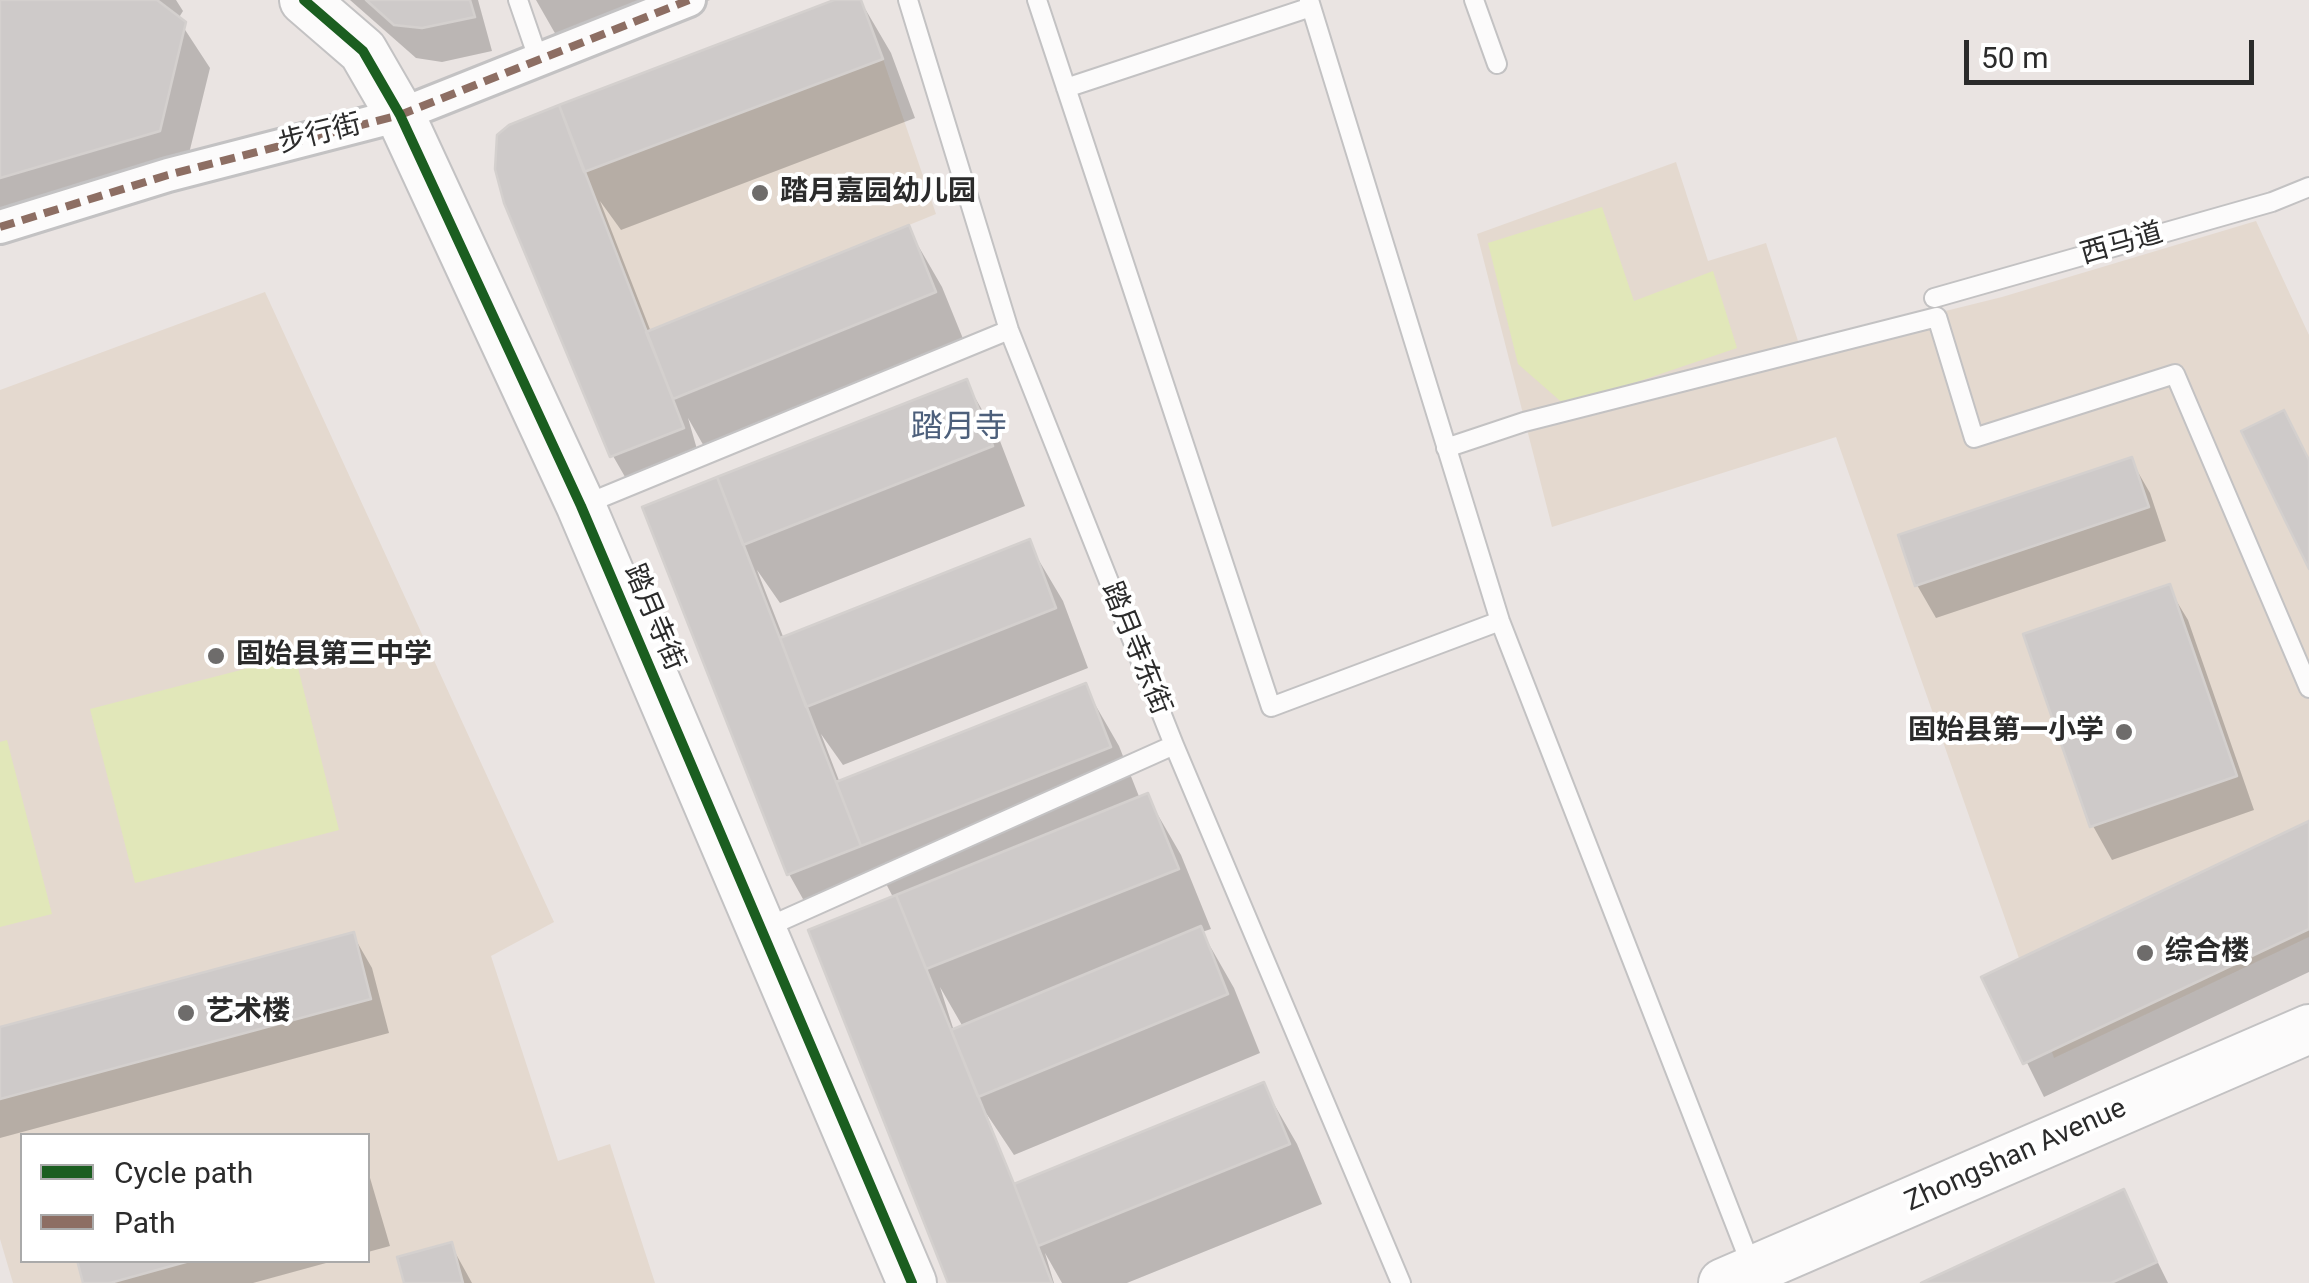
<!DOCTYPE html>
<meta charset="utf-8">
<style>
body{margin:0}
#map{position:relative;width:2309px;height:1283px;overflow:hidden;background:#eae4e2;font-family:Roboto,sans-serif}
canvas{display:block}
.legend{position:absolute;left:20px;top:1133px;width:350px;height:130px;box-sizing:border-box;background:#fff;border:2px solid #aaa;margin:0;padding:12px 18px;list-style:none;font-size:30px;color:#2b2b2b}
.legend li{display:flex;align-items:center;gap:20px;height:50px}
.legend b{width:50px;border:2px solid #aaa}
.scale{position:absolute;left:1964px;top:40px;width:290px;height:45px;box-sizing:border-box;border:5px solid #2b2b2b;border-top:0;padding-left:12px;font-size:30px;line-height:35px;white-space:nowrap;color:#2b2b2b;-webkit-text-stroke:8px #fff;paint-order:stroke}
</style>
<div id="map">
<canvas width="2309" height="1283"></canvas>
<ul class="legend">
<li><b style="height:12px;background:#1b5e20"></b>Cycle path</li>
<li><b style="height:12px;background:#8d6e63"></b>Path</li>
</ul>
<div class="scale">50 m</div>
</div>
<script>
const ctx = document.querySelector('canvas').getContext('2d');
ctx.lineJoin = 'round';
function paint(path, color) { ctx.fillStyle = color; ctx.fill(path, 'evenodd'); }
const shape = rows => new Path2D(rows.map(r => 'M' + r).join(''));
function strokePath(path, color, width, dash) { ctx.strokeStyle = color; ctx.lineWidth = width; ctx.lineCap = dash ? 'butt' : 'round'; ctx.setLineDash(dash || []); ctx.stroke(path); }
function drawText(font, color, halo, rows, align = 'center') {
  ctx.font = font + ' Roboto,"Noto Sans SC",sans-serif'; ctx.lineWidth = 8; ctx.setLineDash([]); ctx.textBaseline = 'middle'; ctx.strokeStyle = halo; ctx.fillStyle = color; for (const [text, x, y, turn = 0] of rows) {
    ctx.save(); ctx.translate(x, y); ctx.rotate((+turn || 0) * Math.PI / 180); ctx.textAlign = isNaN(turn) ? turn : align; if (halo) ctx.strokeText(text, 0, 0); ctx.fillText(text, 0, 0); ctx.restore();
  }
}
paint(shape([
 [883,59,936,214,646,332,584,172],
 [1676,162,1708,261,1766,243,1800,347,2002,297,2256,221,2309,335,2309,937,2054,1058,1836,437,1552,527,1477,234],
 [265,292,554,922,491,956,558,1161,610,1144,655,1283,13,1283,0,1239,0,390],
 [22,1136,368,1136,368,1260,22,1260]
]), '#e4d9cf');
paint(shape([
 [1602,207,1634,301,1713,271,1737,348,1566,406,1518,364,1488,243],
 [295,656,339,830,135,883,90,709],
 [7,740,52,914,0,927,0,742]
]), '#e1e7b9');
paint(shape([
 [0,0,176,0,183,11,178,19,210,68,184,174,0,228],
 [350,0,478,0,492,51,442,62,416,58],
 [536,0,710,0,564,49],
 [841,0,860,0,891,53,915,118,621,230,600,201,651,332,908,228,942,287,968,351,710,457,688,418,701,463,632,489,613,456,506,202],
 [966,382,1000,441,1025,506,780,603,757,570,784,639,1028,542,1063,601,1088,668,843,765,821,734,840,783,1085,687,1119,746,1140,799,1147,796,1181,855,1211,929,1202,932,1234,988,1260,1053,1014,1155,986,1113,1015,1186,1263,1085,1297,1144,1322,1204,1127,1283,1062,1283,1045,1253,1054,1283,951,1283,894,899,883,878,808,908,789,874,646,508],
 [940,987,963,1027,954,1031],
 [2131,460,2150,493,2166,541,1936,618,1917,585],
 [2168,587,2188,620,2254,810,2112,860,2093,826,2026,636],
 [2309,824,2309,972,2044,1097,1985,978],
 [353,935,372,968,389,1033,0,1138,0,1030],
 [368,1171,390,1246,368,1252],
 [2123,1192,2168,1283,1927,1283],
 [451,1245,472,1283,407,1283],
 [79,1260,337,1260,253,1283,85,1283]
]), '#0003');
const building = shape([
 [0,0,157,0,186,22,160,131,0,178,0,0],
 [366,0,470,0,475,17,422,28,394,25,366,0],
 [834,0,861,0,883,59,584,172,559,105,834,0],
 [559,105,684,428,610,457,504,203,495,169,497,135,509,125,559,105],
 [909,225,936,292,673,399,646,332,909,225],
 [967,379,993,446,743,545,717,477,967,379],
 [2284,410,2309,460,2309,569,2241,431,2284,410],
 [2132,457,2149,507,1915,586,1898,535,2132,457],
 [717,477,861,846,787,875,642,507,717,477],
 [1030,539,1056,608,806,707,780,638,1030,539],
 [2170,584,2237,776,2090,827,2023,634,2170,584],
 [1086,683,1111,747,861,846,836,782,1086,683],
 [1148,793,1179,869,926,969,896,895,1148,793],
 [2309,821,2309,929,2023,1064,1981,977,2309,821],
 [896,895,1014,1184,1052,1283,948,1283,808,930,896,895],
 [1201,926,1228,994,978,1097,951,1030,1201,926],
 [354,932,371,999,0,1099,0,1027,354,932],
 [1264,1082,1290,1144,1038,1246,1014,1184,1264,1082],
 [2124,1189,2157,1262,2111,1283,1921,1283,2124,1189],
 [452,1242,463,1283,404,1283,397,1257,452,1242],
 [77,1260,193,1260,110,1283,83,1283,77,1260]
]);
paint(building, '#cecac9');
strokePath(building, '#d4d0ce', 2.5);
const lane = shape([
 [518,0,539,61],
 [908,0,1009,330,1174,745,1401,1283],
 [1037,0,1271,707,1500,621],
 [1309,0,1500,621,1753,1270],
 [1474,0,1497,64],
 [1066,88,1311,7],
 [1934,298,2272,202,2309,187],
 [1446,448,1524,422,1937,317,1974,438,2175,374,2309,688],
 [581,506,1009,330],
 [763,929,1174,745]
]);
const street = shape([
 [0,227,168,175,400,115,689,0]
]);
const secondary = shape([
 [304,0,363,51,400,115,581,506,912,1283],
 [1723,1283,2309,1029]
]);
strokePath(lane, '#c3c2c3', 22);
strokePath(street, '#c3c2c3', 38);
strokePath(secondary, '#c3c2c3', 52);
strokePath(lane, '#fcfbfb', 18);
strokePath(street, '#fcfbfb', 32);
strokePath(secondary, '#fcfbfb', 48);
strokePath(shape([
 [0,227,168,175,400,115,689,0]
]), '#8d6e63', 8, [15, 8]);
strokePath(shape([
 [304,0,363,51,400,115,581,506,912,1283]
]), '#1b5e20', 10);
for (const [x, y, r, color] of [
 [760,193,10,"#6e6c6b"],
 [216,656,10,"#6e6c6b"],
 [2124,732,10,"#6e6c6b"],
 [2145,953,10,"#6e6c6b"],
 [186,1013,10,"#6e6c6b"]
]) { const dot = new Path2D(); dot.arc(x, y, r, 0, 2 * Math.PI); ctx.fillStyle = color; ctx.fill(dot); strokePath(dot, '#fff', 4); }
drawText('28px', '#2b2b2b', '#fff', [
 ["步行街",320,135,-14],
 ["西马道",2122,245,-16],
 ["踏月寺街",653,618,67],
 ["踏月寺东街",1135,649,68],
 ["Zhongshan Avenue",2016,1156,-24]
]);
drawText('bold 28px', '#2b2b2b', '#fff', [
 ["踏月嘉园幼儿园",780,193],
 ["固始县第三中学",236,656],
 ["固始县第一小学",2104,732,"right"],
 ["综合楼",2165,953],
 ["艺术楼",206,1013]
], 'left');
drawText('32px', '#4c5f7b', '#fff', [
 ["踏月寺",959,429]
]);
</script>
